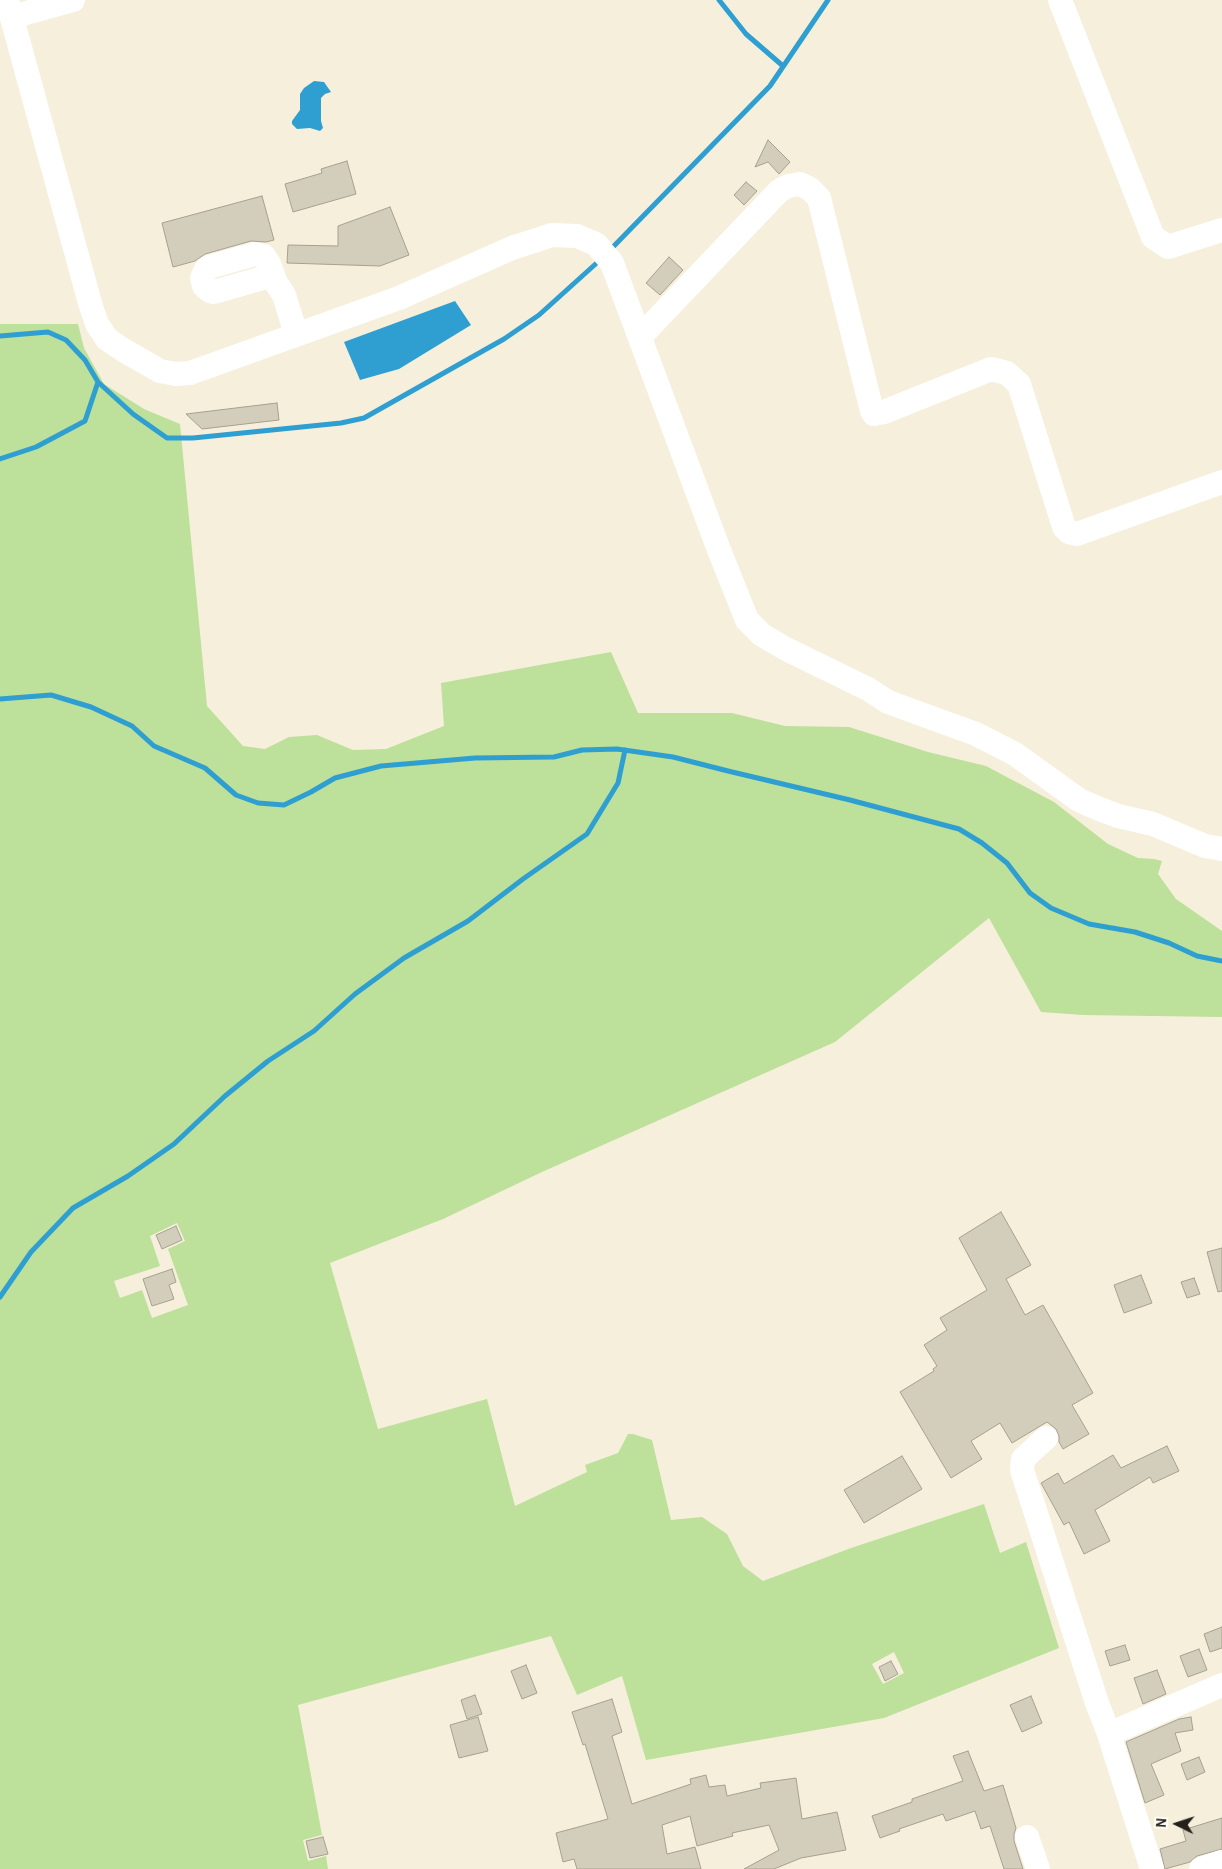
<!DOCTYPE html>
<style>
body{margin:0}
#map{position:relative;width:1222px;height:1869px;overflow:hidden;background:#f6efdc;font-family:"Alegreya Sans",sans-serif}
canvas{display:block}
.north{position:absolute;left:1152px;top:1799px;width:50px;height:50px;-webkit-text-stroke:4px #fffcf5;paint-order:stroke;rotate:274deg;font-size:14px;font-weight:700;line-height:20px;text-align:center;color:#23211a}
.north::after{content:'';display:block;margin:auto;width:18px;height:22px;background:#23211a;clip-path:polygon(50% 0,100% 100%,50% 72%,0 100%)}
</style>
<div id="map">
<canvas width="1222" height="1869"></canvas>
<div class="north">N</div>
</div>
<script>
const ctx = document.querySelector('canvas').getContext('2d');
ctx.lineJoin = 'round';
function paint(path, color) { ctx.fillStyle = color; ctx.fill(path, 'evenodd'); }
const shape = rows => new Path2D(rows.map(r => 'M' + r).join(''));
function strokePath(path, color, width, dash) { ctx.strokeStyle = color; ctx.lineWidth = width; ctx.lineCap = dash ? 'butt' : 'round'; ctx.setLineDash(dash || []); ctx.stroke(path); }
paint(shape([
 [0,324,78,324,84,348,104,384,144,409,180,424,207,706,243,746,265,749,289,737,317,735,353,750,386,749,444,726,441,683,611,652,638,713,732,713,785,726,849,727,928,752,986,766,1054,802,1108,844,1138,858,1154,859,1162,861,1158,874,1176,899,1222,931,1222,1017,1083,1015,1041,1012,989,918,835,1042,542,1172,443,1219,330,1263,378,1429,487,1399,515,1506,587,1472,585,1465,618,1453,628,1434,633,1434,652,1440,671,1520,702,1517,727,1534,743,1566,763,1581,851,1548,984,1504,1000,1553,1026,1542,1059,1648,884,1718,646,1760,622,1676,577,1695,551,1636,298,1705,322,1835,303,1840,308,1861,326,1856,328,1869,0,1869],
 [177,1223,185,1241,168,1249,188,1305,152,1318,142,1290,120,1298,114,1281,160,1266,150,1236],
 [894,1652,904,1673,883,1684,872,1664]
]), '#bde09b');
paint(shape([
 [314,81,324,82,331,92,325,94,321,98,321,121,323,128,320,131,310,128,297,129,292,124,292,121,300,110,300,94,304,88],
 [455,301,471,325,399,369,360,380,344,342]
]), '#2e9fd0');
strokePath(shape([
 [719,0,746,34,783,66],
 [610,250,770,86,828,0],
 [0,336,48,332,66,340,85,360,98,382,133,414,167,438,193,438,341,423,364,418,504,339,539,315,600,260],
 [0,459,36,447,85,421,98,382],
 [0,699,51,695,91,707,132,726,154,746,205,768,236,795,258,803,284,805,311,792,335,778,381,766,475,758,554,757,582,750,617,749,673,757,728,771,850,800,959,829,982,843,1007,863,1030,893,1051,908,1089,924,1135,932,1169,943,1197,956,1222,961],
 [0,1297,31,1252,73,1208,128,1176,174,1144,225,1096,268,1061,314,1031,355,994,404,958,468,921,523,879,587,834,618,783,625,750]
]), '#2e9fd0', 5);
const building = shape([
 [768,140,790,162,779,174,768,162,755,167,768,140],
 [347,161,356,194,293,212,285,184,322,173,321,169,347,161],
 [746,182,757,191,744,205,734,195,746,182],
 [262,196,274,240,266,242,251,241,205,254,195,261,173,267,162,223,262,196],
 [390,207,409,255,380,266,287,263,288,245,338,246,338,226,390,207],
 [669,257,683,270,660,295,646,283,669,257],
 [277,403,279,420,202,429,186,414,277,403],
 [1001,1212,1031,1265,1006,1279,1025,1315,1043,1305,1093,1393,1072,1405,1089,1434,1063,1449,1059,1442,1059,1436,1056,1429,1047,1422,1012,1443,1000,1423,971,1441,982,1459,951,1478,900,1392,934,1371,933,1369,937,1366,924,1345,947,1330,940,1318,987,1290,959,1238,1001,1212],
 [176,1226,182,1240,162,1249,156,1235,176,1226],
 [1222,1248,1222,1291,1218,1292,1207,1252,1222,1248],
 [172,1269,176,1282,169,1285,174,1299,152,1306,143,1279,172,1269],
 [1141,1275,1152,1303,1124,1313,1114,1285,1141,1275],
 [1194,1278,1200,1294,1187,1298,1181,1282,1194,1278],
 [1167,1446,1179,1471,1153,1483,1150,1477,1095,1510,1110,1541,1084,1554,1069,1522,1064,1525,1041,1483,1058,1473,1064,1484,1113,1455,1121,1468,1167,1446],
 [902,1456,922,1489,864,1523,844,1490,902,1456],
 [1222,1627,1222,1648,1210,1652,1204,1634,1222,1627],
 [1125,1645,1130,1660,1110,1666,1105,1651,1125,1645],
 [1199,1649,1207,1670,1188,1677,1180,1656,1199,1649],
 [891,1661,898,1674,885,1681,879,1667,891,1661],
 [526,1665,537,1693,522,1699,511,1671,526,1665],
 [1157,1670,1166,1694,1143,1704,1134,1678,1157,1670],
 [475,1695,482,1714,467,1719,461,1700,475,1695],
 [1031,1696,1042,1723,1022,1732,1010,1705,1031,1696],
 [612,1699,622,1732,612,1736,632,1804,691,1784,690,1779,706,1775,709,1787,725,1785,727,1796,761,1788,760,1783,796,1778,802,1819,837,1812,846,1850,801,1858,774,1869,744,1869,779,1850,769,1825,732,1833,733,1836,697,1846,690,1816,662,1825,667,1854,695,1847,701,1869,577,1869,574,1859,563,1862,556,1833,608,1819,585,1744,583,1745,572,1712,612,1699],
 [478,1717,488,1751,459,1758,450,1725,478,1717],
 [1191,1717,1193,1730,1175,1733,1181,1751,1151,1764,1164,1795,1145,1803,1126,1742,1179,1719,1191,1717],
 [968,1751,984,1791,1003,1785,1016,1828,1014,1834,1014,1841,1023,1869,1004,1869,990,1826,981,1829,975,1811,946,1821,943,1814,899,1829,900,1831,880,1838,872,1816,912,1802,912,1799,963,1781,953,1756,968,1751],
 [1199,1757,1205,1772,1187,1780,1181,1764,1199,1757],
 [1222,1818,1222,1849,1197,1856,1190,1862,1165,1869,1160,1849,1186,1841,1183,1830,1222,1818],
 [323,1837,328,1854,310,1858,306,1841,323,1837]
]);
paint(building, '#d3cdbb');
strokePath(building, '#a6a08f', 1);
strokePath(shape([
 [7,0,90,303,97,324,107,339,125,351,160,371,176,374,190,373,399,298,512,248,552,235,577,236,596,244,612,263,719,550,747,620,762,635,786,649,868,689,888,702,976,734,1015,754,1079,800,1097,808,1118,816,1153,824,1205,846,1222,849],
 [1060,0,1153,237,1168,247,1222,230],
 [12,17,73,0],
 [255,254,264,256,269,264,269,272,263,278,214,292,210,291,204,286,202,278,206,269,209,267,255,254],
 [269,264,276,283,284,295,296,334],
 [640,337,779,191,788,186,800,184,810,189,819,198,872,411,874,414,884,412,991,369,1007,373,1019,384,1064,527,1069,532,1077,534,1222,482],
 [1046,1438,1023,1459,1022,1470,1097,1703,1109,1734],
 [1027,1837,1038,1869],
 [1152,1869,1109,1734,1222,1685],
 [1201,1869,1222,1862]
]), '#fff', 24);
</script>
